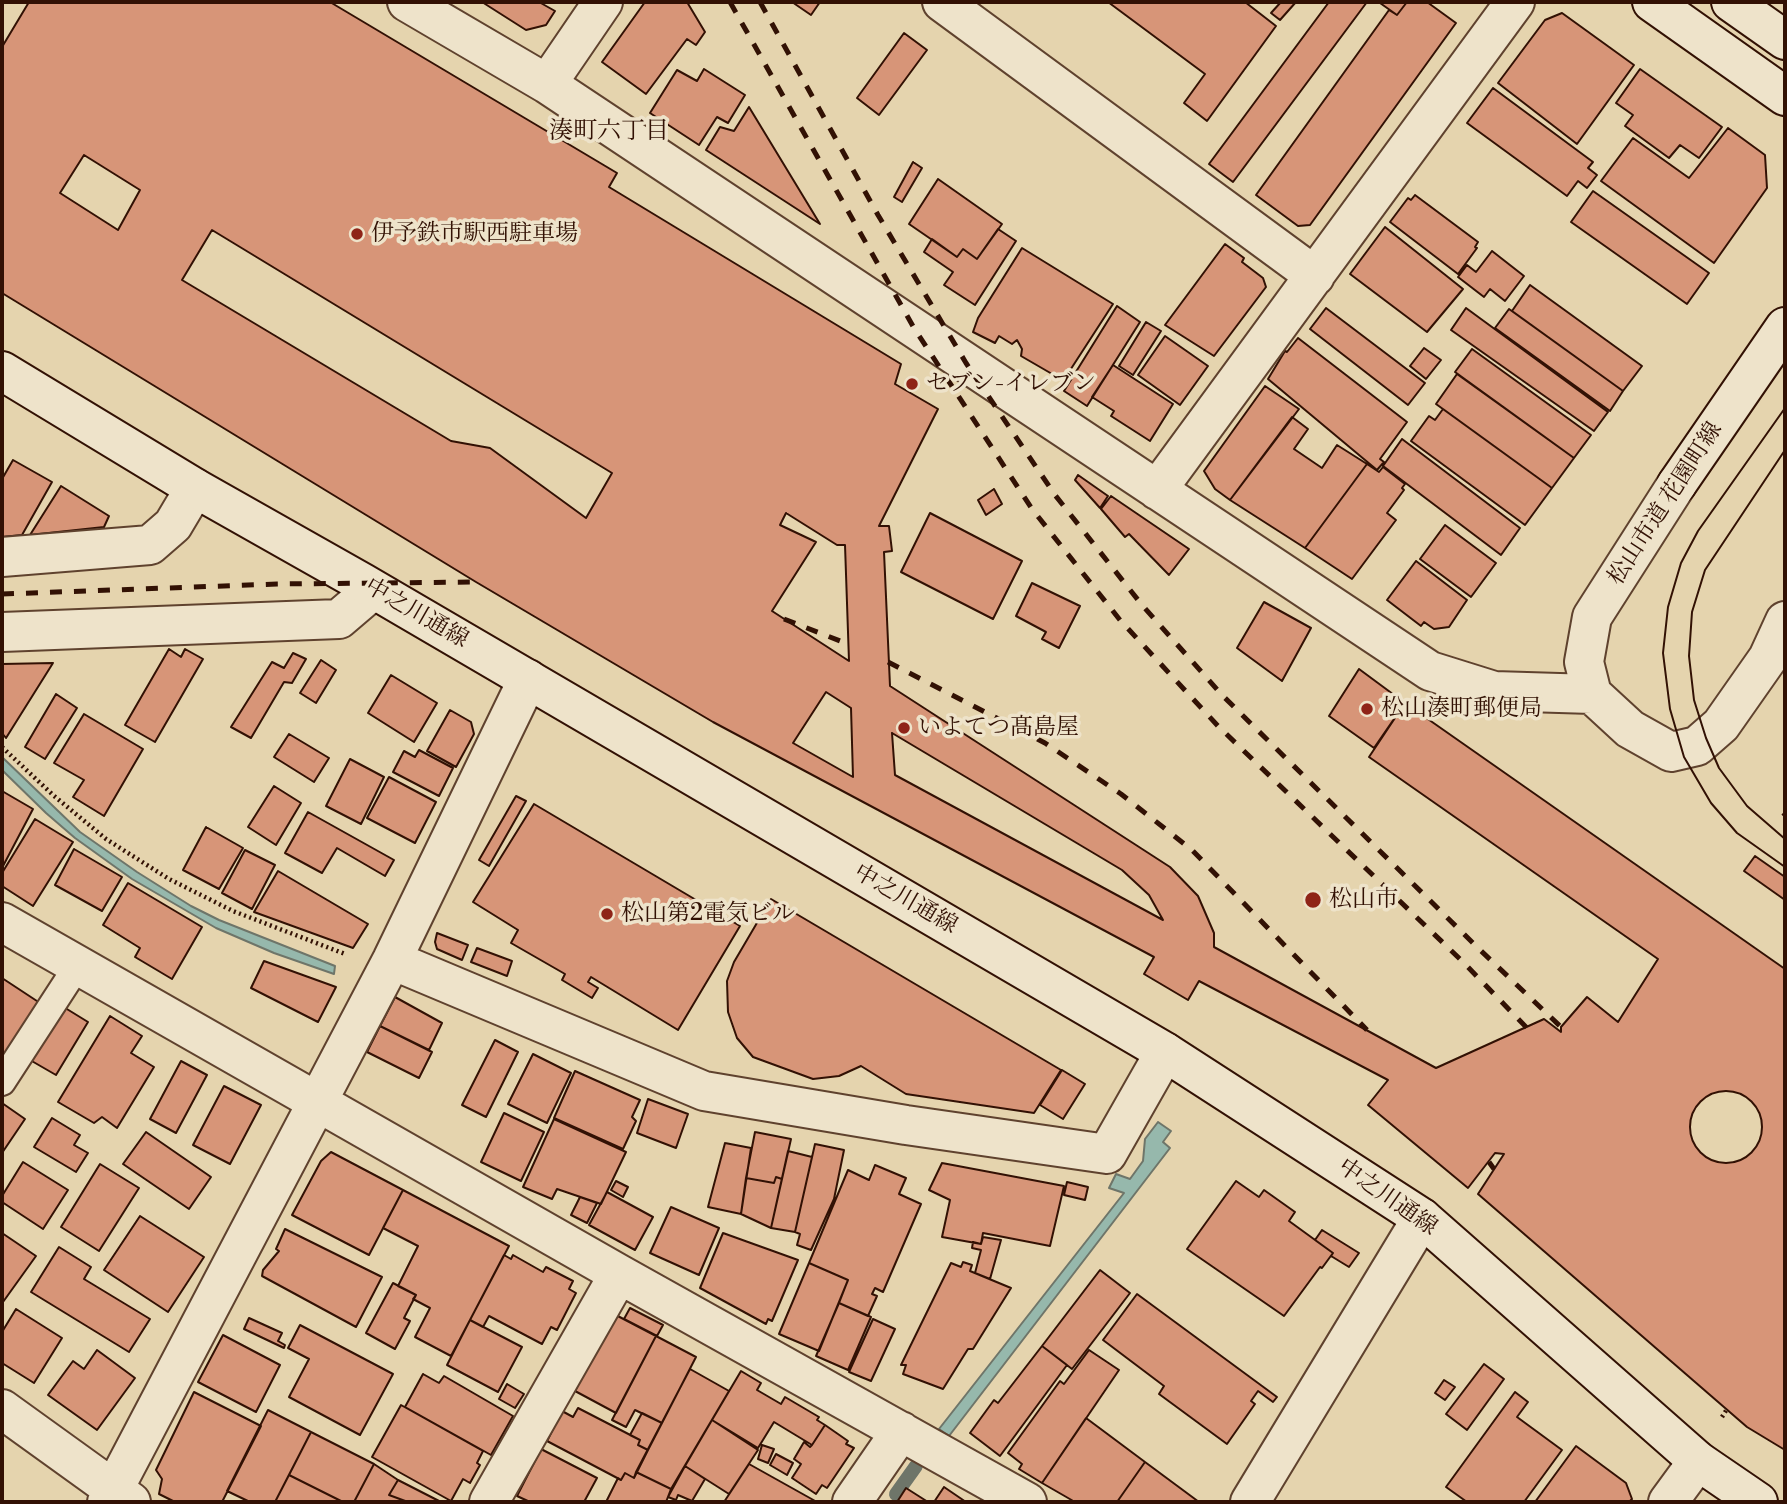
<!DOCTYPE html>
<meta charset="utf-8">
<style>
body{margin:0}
#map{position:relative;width:1787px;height:1504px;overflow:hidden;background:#e5d4ae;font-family:"Libre Bodoni",serif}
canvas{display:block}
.frame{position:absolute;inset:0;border:4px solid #321104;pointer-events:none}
</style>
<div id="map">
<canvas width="1787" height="1504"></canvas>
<div class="frame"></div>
</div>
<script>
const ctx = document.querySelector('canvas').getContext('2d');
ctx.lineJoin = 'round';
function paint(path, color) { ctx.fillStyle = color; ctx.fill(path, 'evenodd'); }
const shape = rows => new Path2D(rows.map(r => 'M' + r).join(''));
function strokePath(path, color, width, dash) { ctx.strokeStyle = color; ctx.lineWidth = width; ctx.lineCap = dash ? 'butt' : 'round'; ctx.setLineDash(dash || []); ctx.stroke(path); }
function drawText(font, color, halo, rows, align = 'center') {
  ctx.font = font + ' "Libre Bodoni","Noto Serif JP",serif'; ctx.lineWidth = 7; ctx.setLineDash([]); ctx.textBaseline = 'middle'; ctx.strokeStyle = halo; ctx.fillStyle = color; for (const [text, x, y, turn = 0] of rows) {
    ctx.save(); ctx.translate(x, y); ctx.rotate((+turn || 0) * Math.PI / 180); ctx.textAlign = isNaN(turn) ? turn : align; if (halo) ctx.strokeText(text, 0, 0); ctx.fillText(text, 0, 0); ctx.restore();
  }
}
const water = shape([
 [2,757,80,832,137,872,191,906,219,920,335,966,334,974,274,953,216,928,132,879,75,838,46,813,2,770,2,757],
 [1158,1122,1171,1131,1163,1142,1170,1148,949,1436,939,1429,1124,1193,1109,1188,1116,1174,1130,1179,1143,1161,1145,1139,1158,1122]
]);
paint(water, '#96b8ac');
strokePath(water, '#6e7569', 2);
strokePath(shape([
 [896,1494,916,1466]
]), '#6e7569', 14);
const building = shape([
 [29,2,330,2,617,173,609,187,901,364,895,384,938,409,879,526,889,526,892,551,884,552,890,686,1170,867,1198,896,1214,933,1214,947,1436,1068,1544,1019,1561,1032,1561,1027,1587,997,1618,1022,1658,959,1369,757,1405,703,1785,969,1785,1450,1747,1427,1478,1194,1504,1154,1495,1153,1468,1188,1368,1105,1388,1080,1199,981,1188,1000,1144,974,1154,957,713,722,476,582,2,293,2,47,29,2],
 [84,155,140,190,118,230,60,193,84,155],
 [212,230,612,473,586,518,490,448,451,441,182,280,212,230],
 [786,513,837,545,845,545,849,661,772,611,816,542,780,525,786,513],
 [826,692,851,708,853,777,793,743,826,692],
 [892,733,1122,870,1149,895,1163,920,895,775,892,733],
 [482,2,539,2,555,11,546,25,526,30,482,2],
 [645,2,687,2,705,32,696,45,687,39,646,94,602,62,645,2],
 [792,2,820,2,811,15,792,2],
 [1108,2,1245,2,1276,26,1207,121,1184,103,1205,74,1108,2],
 [1281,2,1296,2,1280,20,1271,13,1281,2],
 [1329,2,1367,2,1233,182,1209,164,1329,2],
 [1381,2,1407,2,1397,15,1380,3,1381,2],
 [1407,2,1427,2,1456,23,1310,225,1298,226,1256,195,1389,10,1397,15,1407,2],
 [1562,13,1634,65,1577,144,1498,83,1545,20,1562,13],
 [904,33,927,50,879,115,857,98,904,33],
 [704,69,745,95,728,123,717,117,699,145,650,113,677,70,697,81,704,69],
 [1640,69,1722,127,1699,158,1680,145,1669,158,1625,126,1633,115,1616,103,1640,69],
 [1493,88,1593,162,1588,168,1597,175,1587,188,1578,181,1567,196,1467,123,1493,88],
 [749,107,820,224,706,150,720,127,734,131,749,107],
 [1728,128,1765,155,1767,188,1714,263,1601,181,1633,138,1689,178,1728,128],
 [913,162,922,168,902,202,894,197,913,162],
 [938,179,1002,224,977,259,963,249,957,257,909,224,938,179],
 [1593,191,1709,273,1687,304,1571,222,1593,191],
 [1415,195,1478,242,1475,247,1477,248,1458,274,1390,222,1408,198,1411,200,1415,195],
 [1385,227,1463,289,1427,332,1350,274,1385,227],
 [998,229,1016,241,975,305,944,285,953,272,924,252,932,239,957,257,963,249,977,259,998,229],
 [1225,244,1244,258,1242,262,1263,278,1266,287,1214,356,1165,325,1225,244],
 [1022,248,1113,304,1067,375,1059,378,1021,356,1022,349,1017,340,1012,344,999,336,995,343,973,332,978,318,1022,248],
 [1492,251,1524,276,1505,301,1490,289,1484,297,1458,277,1467,265,1476,272,1492,251],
 [1530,285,1642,366,1623,391,1512,311,1530,285],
 [1117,306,1140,322,1087,406,1064,391,1117,306],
 [1326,308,1425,383,1408,405,1310,329,1326,308],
 [1466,308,1608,412,1594,431,1451,330,1466,308],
 [1509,309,1623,391,1610,411,1495,328,1509,309],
 [1146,322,1161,331,1133,375,1119,366,1146,322],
 [1165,336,1208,366,1180,405,1138,375,1165,336],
 [1298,338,1407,422,1380,459,1384,462,1377,470,1268,379,1285,351,1287,352,1298,338],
 [1424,348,1441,360,1426,379,1410,366,1424,348],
 [1472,349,1591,435,1574,458,1455,372,1472,349],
 [1113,365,1173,404,1150,441,1111,416,1114,411,1092,397,1113,365],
 [1457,374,1574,458,1552,488,1436,404,1457,374],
 [1265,386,1299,409,1230,500,1215,489,1204,471,1265,386],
 [1443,409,1552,488,1525,525,1411,441,1429,416,1435,420,1443,409],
 [1292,417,1308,429,1294,449,1322,468,1337,445,1367,464,1305,548,1230,500,1292,417],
 [1402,439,1520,528,1501,555,1383,466,1402,439],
 [13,460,52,482,22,535,2,537,2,479,13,460],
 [1367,464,1379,472,1383,467,1405,484,1402,488,1404,490,1387,513,1396,520,1352,579,1305,548,1367,464],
 [1078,475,1108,496,1100,508,1075,480,1078,475],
 [61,486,109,516,104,527,30,535,61,486],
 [994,489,1002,504,986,515,978,500,994,489],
 [1111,496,1189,549,1169,575,1129,534,1125,537,1101,509,1111,496],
 [930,513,1022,561,993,619,901,572,930,513],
 [1445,525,1496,563,1471,597,1420,559,1445,525],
 [1416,561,1467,600,1449,627,1434,629,1424,622,1421,626,1387,600,1416,561],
 [1032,583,1080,606,1059,648,1042,639,1046,632,1016,616,1032,583],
 [1264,602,1311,628,1282,681,1237,648,1264,602],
 [169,649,181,657,185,649,203,659,155,742,125,725,169,649],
 [293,653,306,659,292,683,284,682,251,738,231,727,272,662,284,668,293,653],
 [321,660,336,670,316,703,300,693,321,660],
 [53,663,6,738,2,733,2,664,53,663],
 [1359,669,1405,703,1374,748,1329,716,1359,669],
 [391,675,437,703,414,742,368,713,391,675],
 [56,694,77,708,45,759,25,747,56,694],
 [450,710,471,722,474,734,456,767,427,751,450,710],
 [84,714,143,749,104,816,73,797,84,780,54,763,84,714],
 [289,734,329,758,314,782,274,757,289,734],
 [419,750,453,768,439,796,393,772,404,751,415,757,419,750],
 [350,759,384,777,361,824,326,806,350,759],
 [389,777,436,802,415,843,367,818,389,777],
 [274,786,301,803,276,845,248,827,274,786],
 [2,791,33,809,2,868,2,791],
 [516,796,526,801,489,866,479,860,516,796],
 [534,804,740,926,678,1030,591,977,588,982,598,988,592,998,562,980,565,974,511,943,518,930,473,902,534,804],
 [308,812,394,860,385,876,337,848,322,873,285,853,308,812],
 [35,819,73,842,33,906,2,886,2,873,35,819],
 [206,827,243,848,219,889,183,870,206,827],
 [74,849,122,877,102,911,55,885,74,849],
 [245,850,275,865,252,909,222,893,245,850],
 [1755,856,1785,877,1785,900,1744,871,1755,856],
 [278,871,368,924,353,948,254,912,278,871],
 [128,883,202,927,172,979,135,957,140,948,103,925,128,883],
 [771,899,1061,1070,1034,1113,906,1094,861,1066,839,1076,813,1079,753,1057,737,1038,728,1012,727,981,734,962,771,899],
 [437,933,468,945,462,960,437,949,435,942,437,933],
 [477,948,512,961,507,976,471,962,477,948],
 [264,961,336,987,318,1022,251,988,264,961],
 [2,978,43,1005,2,1062,2,978],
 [395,997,442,1023,429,1050,380,1026,395,997],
 [62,1006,88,1022,56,1075,30,1060,62,1006],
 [110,1016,142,1036,131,1053,154,1067,117,1128,102,1117,94,1123,58,1102,110,1016],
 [380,1026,432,1052,419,1078,367,1052,380,1026],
 [495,1040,518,1052,486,1117,462,1105,495,1040],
 [533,1054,571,1073,547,1123,508,1104,533,1054],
 [181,1061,207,1075,176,1133,150,1119,181,1061],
 [1062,1070,1085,1084,1063,1119,1040,1105,1062,1070],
 [575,1071,640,1100,632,1117,636,1121,623,1149,554,1118,575,1071],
 [224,1086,261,1105,230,1164,193,1145,224,1086],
 '1690 1127a36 36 0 1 1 72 0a36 36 0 1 1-72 0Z',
 [648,1099,688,1114,676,1148,637,1133,648,1099],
 [2,1103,25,1119,2,1153,2,1103],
 [504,1113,544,1132,521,1181,481,1162,504,1113],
 [52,1118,80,1135,74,1145,88,1153,76,1172,34,1147,52,1118],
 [554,1119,626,1152,601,1204,557,1189,552,1199,523,1187,554,1119],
 [146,1132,211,1177,189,1209,123,1164,146,1132],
 [755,1132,791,1139,782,1179,776,1177,774,1183,746,1178,755,1132],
 [725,1143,751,1148,741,1214,708,1207,725,1143],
 [815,1144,844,1150,834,1199,811,1250,797,1245,800,1234,795,1232,815,1144],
 [788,1151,812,1157,795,1232,771,1228,788,1151],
 [331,1152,403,1190,369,1255,292,1215,321,1161,331,1152],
 [23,1162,68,1190,43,1229,2,1202,2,1196,23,1162],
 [942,1163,1064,1186,1050,1246,983,1233,981,1244,942,1237,950,1200,929,1190,942,1163],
 [100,1164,139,1188,99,1251,61,1227,100,1164],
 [875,1165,906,1178,899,1194,921,1204,883,1292,875,1288,872,1294,877,1296,868,1316,839,1303,848,1280,809,1263,848,1170,869,1180,875,1165],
 [776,1177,782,1179,771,1228,741,1214,746,1178,774,1183,776,1177],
 [616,1181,628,1187,623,1197,611,1190,616,1181],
 [1236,1181,1259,1197,1264,1190,1295,1212,1289,1221,1333,1253,1322,1268,1320,1267,1284,1316,1187,1249,1236,1181],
 [1067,1182,1088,1187,1085,1200,1064,1195,1067,1182],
 [403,1190,509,1246,451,1356,415,1337,430,1308,413,1299,416,1295,398,1286,418,1246,383,1228,403,1190],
 [607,1192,653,1217,635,1250,589,1225,607,1192],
 [580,1197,597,1203,587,1223,571,1215,580,1197],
 [671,1207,719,1228,699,1275,650,1253,671,1207],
 [140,1216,204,1257,168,1312,104,1270,140,1216],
 [285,1229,382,1277,356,1327,262,1276,263,1270,279,1251,276,1249,285,1229],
 [1322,1230,1359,1253,1349,1267,1331,1256,1333,1253,1315,1240,1322,1230],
 [2,1233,36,1256,3,1302,2,1301,2,1233],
 [723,1233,798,1260,772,1321,768,1319,766,1324,700,1288,723,1233],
 [983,1237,1001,1240,990,1279,975,1273,981,1250,972,1248,973,1242,981,1244,983,1237],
 [59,1247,91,1267,84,1279,150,1319,129,1352,31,1292,59,1247],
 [504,1255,511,1259,513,1255,543,1272,546,1267,573,1281,569,1289,576,1293,557,1330,551,1327,542,1344,489,1316,483,1327,470,1320,504,1255],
 [963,1262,972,1265,970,1271,1011,1288,973,1349,968,1349,943,1389,903,1374,906,1365,901,1365,951,1263,961,1267,963,1262],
 [809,1263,848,1280,819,1351,779,1334,809,1263],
 [1100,1270,1130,1293,1072,1369,1042,1346,1100,1270],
 [393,1283,416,1295,404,1318,410,1321,395,1349,366,1333,393,1283],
 [1137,1294,1277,1397,1273,1402,1258,1391,1251,1401,1255,1404,1227,1444,1159,1394,1164,1386,1103,1340,1137,1294],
 [839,1303,871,1317,848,1370,816,1356,839,1303],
 [630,1308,663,1325,657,1336,624,1319,630,1308],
 [16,1309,62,1338,34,1383,2,1363,2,1332,16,1309],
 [612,1313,656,1336,616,1413,575,1391,612,1313],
 [249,1318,282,1333,278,1341,285,1345,284,1348,244,1329,249,1318],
 [873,1319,895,1329,871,1381,849,1372,873,1319],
 [470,1320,522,1347,498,1392,447,1365,470,1320],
 [300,1325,393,1374,360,1435,289,1397,309,1359,288,1348,300,1325],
 [223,1335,280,1365,256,1412,198,1382,223,1335],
 [656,1336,696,1357,662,1423,635,1410,626,1427,612,1420,656,1336],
 [1042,1346,1067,1365,1000,1456,970,1433,994,1400,998,1403,1042,1346],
 [97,1350,135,1378,97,1430,48,1395,73,1361,84,1369,97,1350],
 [1089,1350,1119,1370,1042,1483,1019,1469,1022,1464,1008,1453,1060,1381,1064,1384,1089,1350],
 [1484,1364,1504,1379,1467,1430,1446,1414,1484,1364],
 [690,1369,729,1391,671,1489,636,1472,690,1369],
 [741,1371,761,1383,757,1390,781,1404,785,1397,819,1417,817,1420,825,1425,812,1445,774,1422,758,1448,712,1420,741,1371],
 [423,1374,439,1383,444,1376,513,1416,491,1455,405,1407,423,1374],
 [1444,1380,1455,1387,1445,1400,1435,1393,1444,1380],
 [507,1384,524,1394,515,1408,499,1399,507,1384],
 [194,1392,261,1426,222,1502,175,1502,159,1494,162,1479,156,1470,194,1392],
 [1515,1392,1528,1402,1517,1417,1562,1450,1524,1502,1467,1502,1446,1487,1515,1392],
 [401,1405,483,1451,477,1463,480,1465,470,1483,463,1479,451,1501,372,1457,401,1405],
 [578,1408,640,1440,638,1445,648,1450,634,1478,625,1473,621,1480,547,1441,562,1411,573,1417,578,1408],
 [268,1410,311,1432,275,1502,250,1502,227,1491,268,1410],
 [642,1413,662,1423,648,1450,638,1445,640,1440,630,1435,642,1413],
 [1086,1418,1145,1462,1117,1502,1075,1502,1042,1483,1086,1418],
 [712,1420,758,1450,729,1494,685,1466,712,1420],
 [825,1425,848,1441,846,1444,854,1448,827,1488,822,1485,816,1494,792,1478,801,1464,794,1459,804,1442,810,1447,812,1445,825,1425],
 [311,1432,374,1464,354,1502,343,1502,289,1475,311,1432],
 [762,1445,774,1449,768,1463,758,1459,762,1445],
 [1576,1446,1626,1483,1632,1499,1629,1502,1535,1502,1576,1446],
 [541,1449,597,1478,584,1502,530,1502,517,1496,541,1449],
 [776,1454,793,1463,787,1475,770,1465,776,1454],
 [1145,1462,1199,1502,1117,1502,1145,1462],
 [374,1464,398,1480,389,1495,408,1502,354,1502,374,1464],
 [749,1464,817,1502,724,1502,749,1464],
 [685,1466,705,1479,692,1501,678,1495,676,1500,668,1497,685,1466],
 [636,1472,671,1489,666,1502,606,1502,618,1478,621,1480,625,1473,634,1478,636,1472],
 [289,1475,343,1502,275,1502,289,1475],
 [398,1480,441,1502,408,1502,389,1495,398,1480],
 [944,1487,966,1502,934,1502,944,1487],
 [906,1488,928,1502,897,1502,906,1488]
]);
paint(building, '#d79578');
strokePath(building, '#321104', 2);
const lane = shape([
 [2,1082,78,965]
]);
const street = shape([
 [407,2,547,84,1430,671,1494,691,1592,694],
 [942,2,1315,276],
 [547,84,603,2],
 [1677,484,1592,617,1584,662,1592,694,1630,729,1671,752,1697,746,1721,725,1768,658,1785,621],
 [1157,490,1515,2],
 [2,557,150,545,173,525,195,488],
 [2,632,339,619,373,590],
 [2,922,619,1274,1027,1502],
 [392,960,704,1091,906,1125,1107,1154,1165,1052],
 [2,1409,131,1502],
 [107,1502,392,960,528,679],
 [489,1502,619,1274],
 [852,1502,901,1431],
 [1250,1502,1422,1218],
 [1668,1502,1698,1461]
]);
const secondary = shape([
 [1652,2,1785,96],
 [1731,2,1785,40],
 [2,371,195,488,363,583,1165,1052,1422,1218,1698,1461,1758,1502],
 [1677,484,1785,327]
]);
strokePath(lane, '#5f422e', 30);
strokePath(street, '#5f422e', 42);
strokePath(secondary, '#321104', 42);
strokePath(shape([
 [2,747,53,795,106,839,169,879,233,911,345,954],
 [1783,813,1785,815],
 [1722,1417,1727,1409]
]), '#321104', 4.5, [2, 3.5]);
strokePath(lane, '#eee3ca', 26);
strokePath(street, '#eee3ca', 38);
strokePath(secondary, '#eee3ca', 38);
strokePath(shape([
 [1785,408,1698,531,1681,563,1668,607,1663,653,1670,709,1684,757,1711,803,1737,833,1785,867],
 [1785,450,1705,570,1692,612,1689,656,1694,700,1706,738,1719,768,1747,806,1785,839]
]), '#321104', 2);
strokePath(shape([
 [730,2,914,328,1032,509,1120,620,1218,726,1463,962,1527,1028],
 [760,2,878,215,966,363,1055,495,1142,605,1222,695,1477,947,1561,1027],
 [2,594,277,584,476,582],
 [784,619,848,644],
 [888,662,1045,743,1121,794,1192,850,1367,1030],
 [1489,1162,1494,1169]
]), '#321104', 5, [12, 12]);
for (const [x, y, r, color] of [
 [357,234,7,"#8f2418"],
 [912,384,7,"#8f2418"],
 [1367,709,7,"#8f2418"],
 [904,728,7,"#8f2418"],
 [1313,900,9,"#8f2418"],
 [607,914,7,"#8f2418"]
]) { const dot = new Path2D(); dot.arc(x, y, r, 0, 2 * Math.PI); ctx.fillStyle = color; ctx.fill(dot); strokePath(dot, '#eee3ca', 2.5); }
drawText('23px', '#321104', '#eee3ca', [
 ["伊予鉄市駅西駐車場",371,234],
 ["セブン-イレブン",926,384],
 ["松山湊町郵便局",1381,709],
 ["いよてつ髙島屋",918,728],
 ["松山市",1329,900],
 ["松山第2電気ビル",621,914]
], 'left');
drawText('23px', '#321104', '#eee3ca', [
 ["松山市道 花園町線",1666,504,-57],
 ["中之川通線",416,614,30],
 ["中之川通線",905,900,30],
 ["中之川通線",1387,1198,35]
]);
drawText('24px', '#321104', '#eee3ca', [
 ["湊町六丁目",609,132]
]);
</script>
